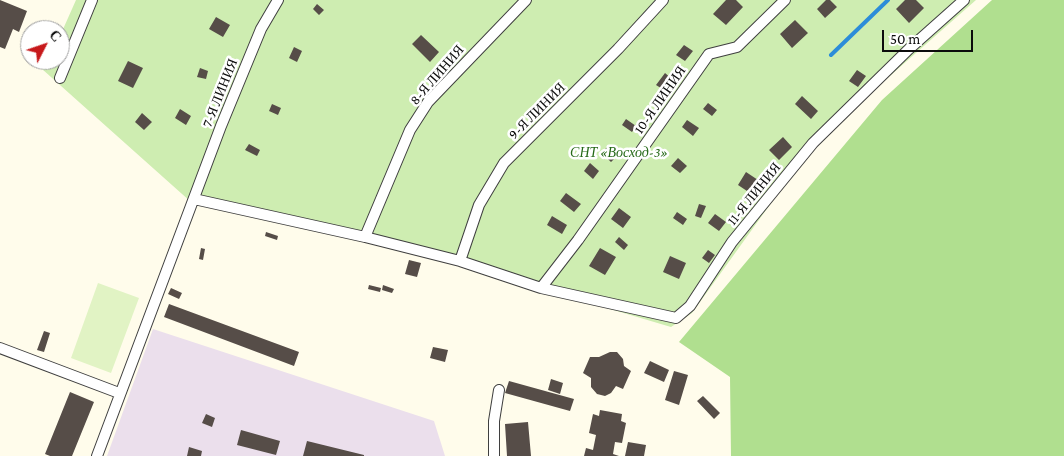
<!DOCTYPE html>
<meta charset="utf-8">
<style>
body{margin:0}
#map{position:relative;width:1064px;height:456px;overflow:hidden;background:#fffceb;font-family:"Crimson Pro",serif}
canvas{display:block}
.north{position:absolute;left:20px;top:20px;width:50px;height:50px;box-sizing:border-box;background:#fff;border:1px solid #9e9e9e;border-radius:50%;rotate:49deg;font-size:14px;font-weight:700;line-height:20px;text-align:center;color:#0c0c0c}
.north::after{content:'';display:block;margin:auto;width:18px;height:22px;background:#c7191b;clip-path:polygon(50% 0,100% 100%,50% 72%,0 100%)}
.scale{position:absolute;left:882px;top:30px;width:91px;height:22px;box-sizing:border-box;border:2px solid #0c0c0c;border-top:0;padding-left:6px;font-size:15px;line-height:18px;white-space:nowrap;color:#0c0c0c;-webkit-text-stroke:4px #fff;paint-order:stroke}
</style>
<div id="map">
<canvas width="1064" height="456"></canvas>
<div class="north">С</div>
<div class="scale">50 m</div>
</div>
<script>
const ctx = document.querySelector('canvas').getContext('2d');
ctx.lineJoin = 'round';
function paint(path, color) { ctx.fillStyle = color; ctx.fill(path, 'evenodd'); }
const shape = rows => new Path2D(rows.map(r => 'M' + r).join(''));
function strokePath(path, color, width, dash) { ctx.strokeStyle = color; ctx.lineWidth = width; ctx.lineCap = dash ? 'butt' : 'round'; ctx.setLineDash(dash || []); ctx.stroke(path); }
function drawText(font, color, halo, rows, align = 'center') {
  ctx.font = font + ' "Crimson Pro",serif'; ctx.lineWidth = 5; ctx.setLineDash([]); ctx.textBaseline = 'middle'; ctx.strokeStyle = halo; ctx.fillStyle = color; for (const [text, x, y, turn = 0] of rows) {
    ctx.save(); ctx.translate(x, y); ctx.rotate((+turn || 0) * Math.PI / 180); ctx.textAlign = isNaN(turn) ? turn : align; if (halo) ctx.strokeText(text, 0, 0); ctx.fillText(text, 0, 0); ctx.restore();
  }
}
paint(shape([
 [153,329,434,421,445,456,107,456]
]), '#ebdfec');
paint(shape([
 [76,0,976,0,815,142,692,313,671,327,458,264,191,202,42,69,48,60,60,60,60,36]
]), '#ceedb1');
paint(shape([
 [992,0,1064,0,1064,456,731,456,730,377,679,342,882,100]
]), '#b0df8f');
paint(shape([
 [98,283,139,298,111,373,71,358]
]), '#e1f3c4');
strokePath(shape([
 [831,55,888,0]
]), '#2c8dd9', 4);
paint(shape([
 [0,0,27,11,19,32,13,29,5,49,0,47],
 [726,0,736,0,743,7,726,25,713,14],
 [826,0,830,0,837,7,825,18,817,9],
 [905,0,916,0,924,8,909,23,896,9],
 [317,4,324,10,319,15,313,9],
 [216,17,230,25,223,37,209,29],
 [795,20,808,33,792,48,780,34],
 [421,35,439,52,430,62,412,44],
 [684,45,693,51,685,61,676,55],
 [294,47,302,51,297,62,289,58],
 [128,61,143,68,133,88,118,81],
 [200,68,208,71,206,79,197,77],
 [857,70,866,76,858,87,849,81],
 [665,73,672,79,664,90,656,85],
 [802,96,818,111,811,119,795,104],
 [708,103,717,110,712,116,703,109],
 [272,104,281,108,278,115,269,111],
 [180,109,191,116,186,125,175,118],
 [142,113,152,122,144,130,135,122],
 [626,119,636,126,632,132,622,125],
 [687,120,699,128,693,136,682,127],
 [783,137,792,147,779,160,769,150],
 [249,144,260,150,257,156,245,150],
 [608,146,617,156,611,162,602,153],
 [678,158,687,166,680,173,671,166],
 [590,163,599,171,593,179,584,171],
 [746,172,758,180,750,193,738,185],
 [566,193,581,204,574,212,560,201],
 [699,204,706,206,701,218,695,216],
 [619,208,631,217,623,228,611,219],
 [677,212,687,219,683,225,673,218],
 [715,214,726,222,719,231,708,223],
 [552,216,567,225,562,234,547,225],
 [266,232,278,236,277,240,265,236],
 [619,237,628,245,624,250,615,242],
 [201,248,205,249,203,260,199,259],
 [600,248,616,257,605,275,589,266],
 [708,250,715,255,709,263,702,258],
 [670,256,686,263,679,279,663,272],
 [409,260,421,263,417,277,405,274],
 [369,285,381,288,380,292,368,289],
 [383,285,394,289,392,293,382,290],
 [171,288,182,293,179,299,168,294],
 [169,304,299,352,294,366,164,317],
 [44,331,50,333,44,352,37,350],
 [433,347,448,350,445,362,430,358],
 [610,352,617,352,623,359,624,366,631,371,623,389,616,386,611,393,605,396,597,394,591,387,591,378,583,373,590,357,599,357],
 [650,361,669,370,664,382,644,373],
 [674,371,688,375,679,405,665,400],
 [551,379,563,383,560,394,548,390],
 [509,381,574,399,570,411,505,393],
 [70,392,94,402,72,456,50,456,45,454],
 [703,396,720,413,714,419,697,401],
 [600,410,622,414,621,421,626,423,622,443,615,442,613,454,619,456,584,456,586,448,593,450,596,435,589,433,593,414,599,416],
 [206,414,215,418,212,427,202,423],
 [528,422,531,456,507,456,505,424],
 [241,430,280,441,276,455,237,445],
 [307,441,364,455,364,456,303,456],
 [628,442,646,445,644,456,625,456],
 [189,447,202,451,201,456,187,456]
]), '#564d48');
const street = shape([
 [60,78,92,0],
 [194,199,365,237,460,261,541,288,676,318,690,306,732,242,813,143,909,49,964,0],
 [365,237,410,130,428,102,526,0],
 [460,261,479,205,504,163,618,49,663,0],
 [541,288,578,240,709,54,737,47,785,0],
 [0,348,119,393],
 [97,456,221,126,261,29,278,0],
 [494,456,494,421,499,390]
]);
strokePath(street, '#3f3f3f', 12);
strokePath(street, '#fff', 10);
drawText('14px', '#0c0c0c', '#fff', [
 ["8-Я ЛИНИЯ",437,75,-49],
 ["7-Я ЛИНИЯ",220,93,-68],
 ["10-Я ЛИНИЯ",660,100,-55],
 ["9-Я ЛИНИЯ",537,111,-45],
 ["11-Я ЛИНИЯ",754,194,-51]
]);
drawText('italic 14px', '#256917', '#fff', [
 ["СНТ «Восход-3»",619,153]
]);
</script>
